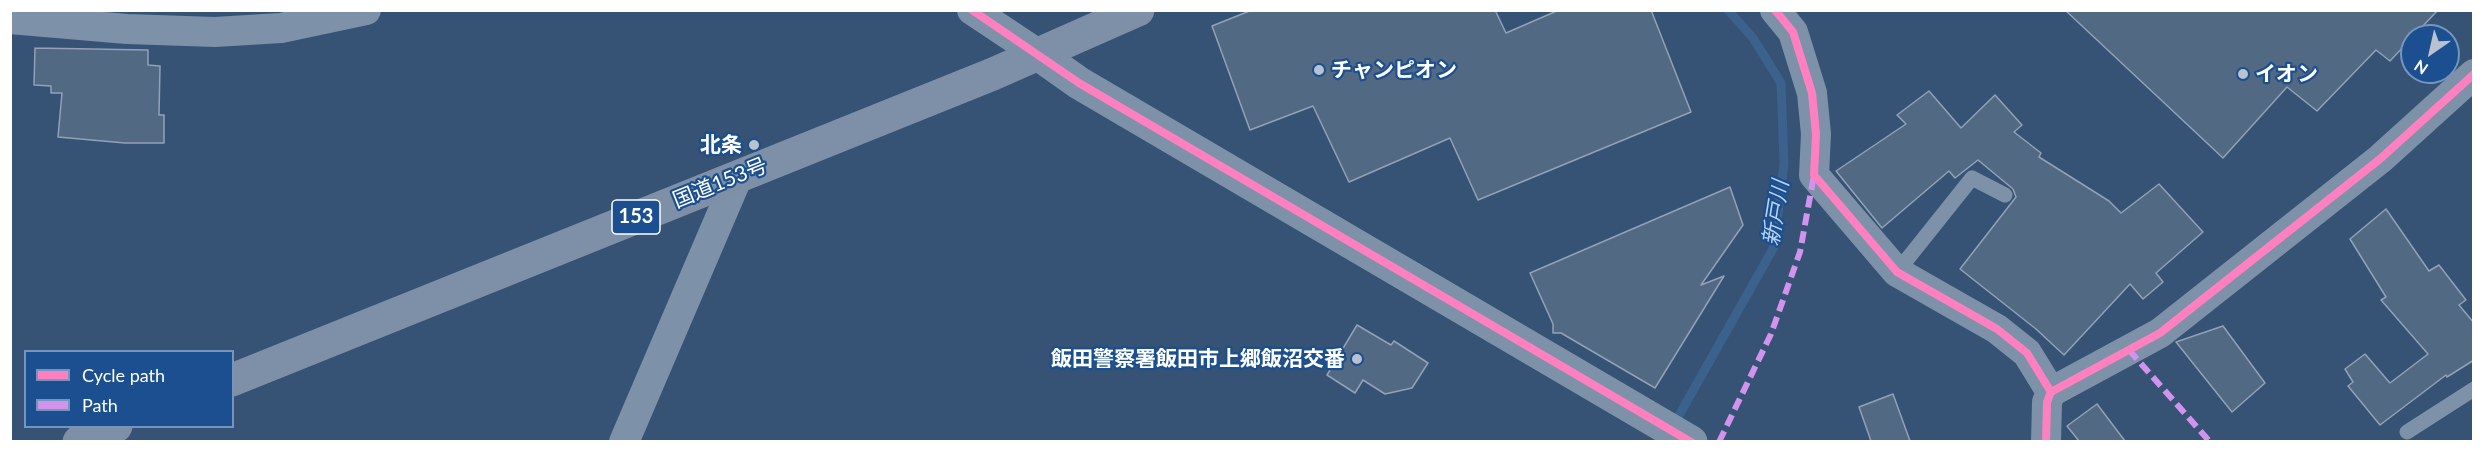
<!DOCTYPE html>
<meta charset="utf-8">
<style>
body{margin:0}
#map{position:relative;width:2484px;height:452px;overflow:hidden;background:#365274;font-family:Lato,sans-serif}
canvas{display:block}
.frame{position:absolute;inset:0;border:12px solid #fff;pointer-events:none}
.legend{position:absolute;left:24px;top:350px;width:210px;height:78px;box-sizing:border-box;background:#1b4f8f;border:2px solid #7695bc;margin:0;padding:8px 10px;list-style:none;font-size:18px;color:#fff}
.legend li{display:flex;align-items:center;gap:12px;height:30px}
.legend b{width:30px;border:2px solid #7695bc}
.north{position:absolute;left:2400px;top:24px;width:60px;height:60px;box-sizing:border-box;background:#1b4f8f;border:2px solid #7695bc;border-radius:50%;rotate:214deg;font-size:16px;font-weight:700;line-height:24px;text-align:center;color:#fff}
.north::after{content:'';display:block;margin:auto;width:21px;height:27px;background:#b9c2ce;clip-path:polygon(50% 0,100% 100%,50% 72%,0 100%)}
</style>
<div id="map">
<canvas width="2484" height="452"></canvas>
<div class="frame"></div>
<ul class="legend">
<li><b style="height:8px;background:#ff80c0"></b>Cycle path</li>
<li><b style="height:8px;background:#d193ec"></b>Path</li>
</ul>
<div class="north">N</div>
</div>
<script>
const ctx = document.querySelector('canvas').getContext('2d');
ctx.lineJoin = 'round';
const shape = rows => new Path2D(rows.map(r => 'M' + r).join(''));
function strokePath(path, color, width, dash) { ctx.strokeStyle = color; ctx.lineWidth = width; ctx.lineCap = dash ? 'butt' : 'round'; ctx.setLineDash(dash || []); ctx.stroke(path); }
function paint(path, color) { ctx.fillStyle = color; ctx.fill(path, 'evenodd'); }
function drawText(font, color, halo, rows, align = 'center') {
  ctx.font = font + ' Lato,"Noto Sans JP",sans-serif'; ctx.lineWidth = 4.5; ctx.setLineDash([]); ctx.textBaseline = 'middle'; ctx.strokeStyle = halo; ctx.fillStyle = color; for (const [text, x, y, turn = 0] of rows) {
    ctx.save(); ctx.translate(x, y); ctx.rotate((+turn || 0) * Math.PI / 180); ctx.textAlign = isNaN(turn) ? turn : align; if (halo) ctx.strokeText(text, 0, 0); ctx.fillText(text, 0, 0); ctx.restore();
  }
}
strokePath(shape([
 [1673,426,1774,247,1784,163,1781,83,1753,38,1728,10]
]), '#3b618d', 9);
const building = shape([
 [1252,10,1495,10,1506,33,1559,10,1651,10,1691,112,1478,200,1450,138,1349,182,1313,106,1250,130,1212,26,1252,10],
 [2065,10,2438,10,2390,61,2376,50,2317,111,2287,87,2223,158,2065,10],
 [35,48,148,50,148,65,160,66,159,115,164,115,164,143,125,143,58,137,62,93,51,93,51,86,34,85,35,48],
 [1929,91,1961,128,1995,95,2022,125,2014,132,2041,153,2039,157,2109,201,2121,213,2159,184,2203,232,2156,273,2163,282,2143,299,2130,284,2064,355,2036,329,1960,269,2016,197,2013,189,1978,160,1955,178,1949,171,1882,228,1836,171,1906,124,1897,115,1929,91],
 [1730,187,1743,225,1701,285,1724,276,1655,388,1561,333,1553,333,1553,324,1530,273,1730,187],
 [2386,209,2429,271,2439,265,2466,300,2459,305,2474,323,2474,360,2447,377,2446,375,2380,425,2348,386,2353,382,2345,369,2365,354,2390,383,2428,354,2381,300,2386,297,2350,239,2386,209],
 [1357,325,1391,345,1394,341,1428,363,1412,388,1385,394,1363,380,1355,393,1327,375,1357,325],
 [2223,326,2265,383,2232,412,2176,342,2223,326],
 [1893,394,1910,441,1871,441,1859,407,1893,394],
 [2097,404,2125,441,2079,441,2067,426,2097,404]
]);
paint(building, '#526984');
strokePath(building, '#92a2b6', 1.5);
strokePath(shape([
 [1897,272,1972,178,2005,195],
 [2407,432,2474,389]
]), '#7d92a8', 15);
strokePath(shape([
 [972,10,1038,54],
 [1775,10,1793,32,1812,93,1816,134,1814,175,1897,272,1997,329,2027,353,2051,392],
 [10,19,127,29,215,32,281,28,366,10],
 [624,442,738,176],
 [2046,442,2047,402,2051,392,2160,333,2380,159,2474,74]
]), '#7d92a8', 30);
strokePath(shape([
 [1038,54,1079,83,1691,442]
]), '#7d92a8', 33);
strokePath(shape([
 [232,380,993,74,1138,10],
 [79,442,116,426]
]), '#7e90a7', 33);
strokePath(shape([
 [2129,350,2210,442],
 [1719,442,1771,334,1800,252,1814,175]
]), '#d193ec', 6, [12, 6]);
strokePath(shape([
 [972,10,1079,83,1691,442],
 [1775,10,1793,32,1812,93,1816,134,1814,175,1897,272,1997,329,2027,353,2051,392],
 [2046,442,2047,402,2051,392,2160,333,2380,159,2474,74]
]), '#ff80c0', 8);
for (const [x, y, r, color] of [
 [1319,70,6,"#b9c2ce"],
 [2243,74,6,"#b9c2ce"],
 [754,145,6,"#b9c2ce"],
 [1357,359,6,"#b9c2ce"]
]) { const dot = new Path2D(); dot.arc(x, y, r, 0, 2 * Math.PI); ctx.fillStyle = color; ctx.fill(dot); strokePath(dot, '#1b4f8f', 2); }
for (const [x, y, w] of [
 [636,217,48]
]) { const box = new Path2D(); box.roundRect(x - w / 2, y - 17, w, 34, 4.5); ctx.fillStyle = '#1b4f8f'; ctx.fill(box); strokePath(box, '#fff', 1.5); }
drawText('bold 20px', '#fff', null, [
 ["153",636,217]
]);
drawText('bold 21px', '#fff', '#1b4f8f', [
 ["チャンピオン",1331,70],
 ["イオン",2255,74],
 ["北条",742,145,"right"],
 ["飯田警察署飯田市上郷飯沼交番",1345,359,"right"]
], 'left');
drawText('21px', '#fff', '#1b4f8f', [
 ["国道153号",720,183,-22]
]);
drawText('italic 22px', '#b5d3f5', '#1b4f8f', [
 ["新戸川",1776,213,-81]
]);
</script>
